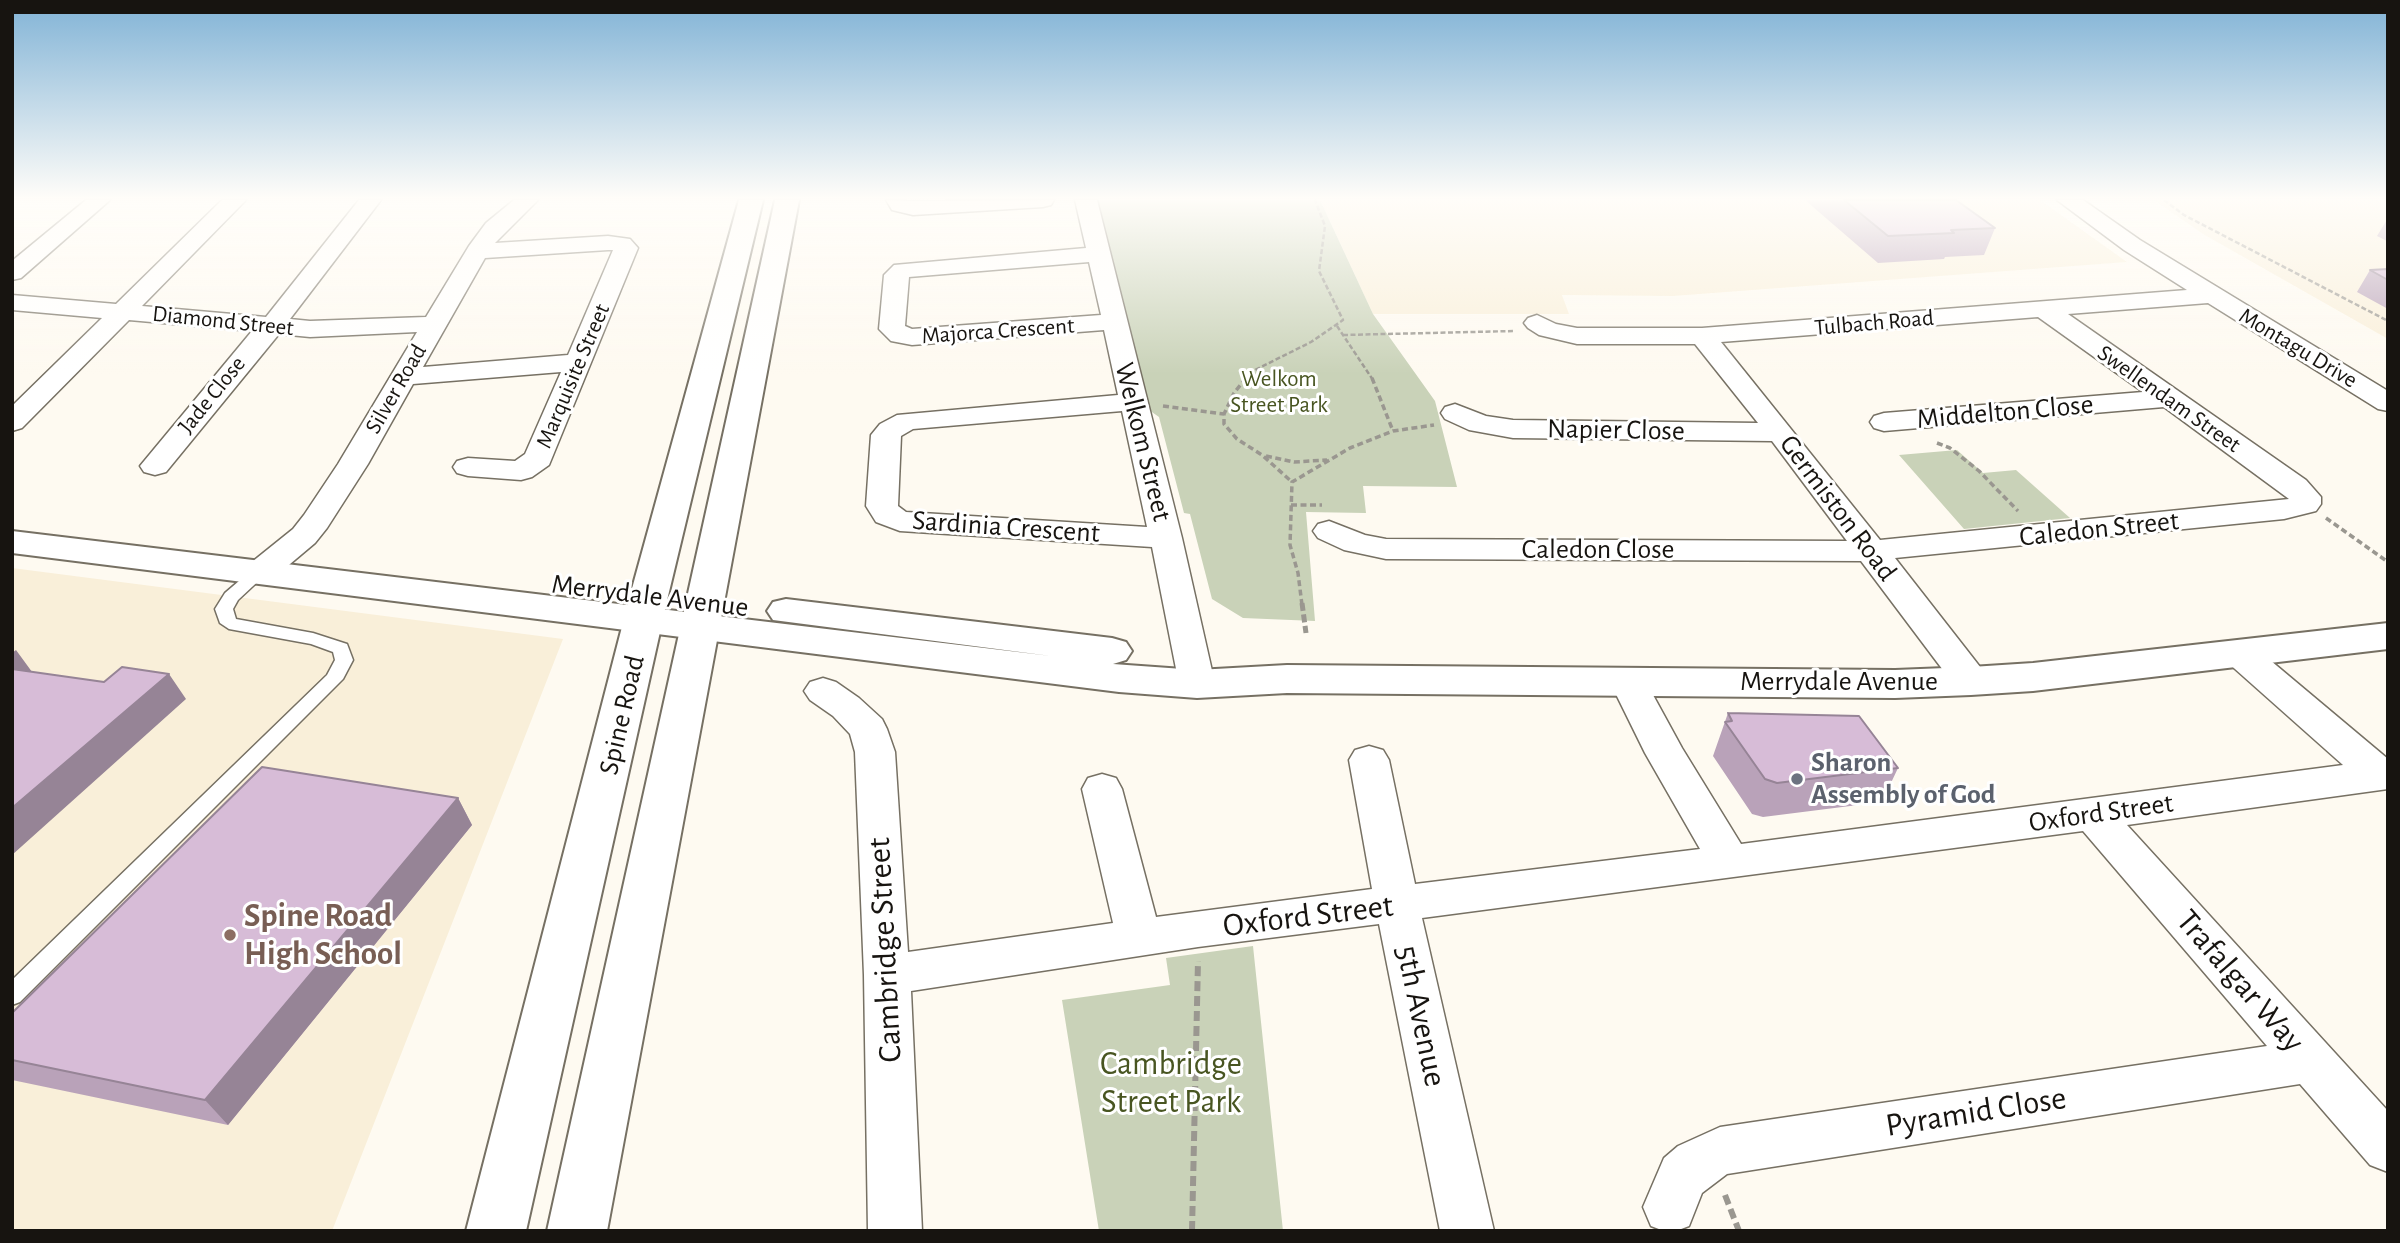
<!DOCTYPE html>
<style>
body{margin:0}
#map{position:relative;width:2400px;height:1243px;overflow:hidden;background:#fefaf1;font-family:"Alegreya Sans",sans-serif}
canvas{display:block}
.frame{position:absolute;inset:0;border:14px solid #171410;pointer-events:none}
</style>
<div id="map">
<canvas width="2400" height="1243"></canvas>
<div class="frame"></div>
</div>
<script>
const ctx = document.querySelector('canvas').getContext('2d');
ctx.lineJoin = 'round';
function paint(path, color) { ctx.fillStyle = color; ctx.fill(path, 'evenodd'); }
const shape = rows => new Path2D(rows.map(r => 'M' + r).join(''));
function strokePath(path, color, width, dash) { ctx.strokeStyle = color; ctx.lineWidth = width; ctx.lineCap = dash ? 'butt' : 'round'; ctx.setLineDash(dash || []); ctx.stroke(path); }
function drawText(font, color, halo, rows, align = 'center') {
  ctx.font = font + ' "Alegreya Sans",sans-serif'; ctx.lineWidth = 6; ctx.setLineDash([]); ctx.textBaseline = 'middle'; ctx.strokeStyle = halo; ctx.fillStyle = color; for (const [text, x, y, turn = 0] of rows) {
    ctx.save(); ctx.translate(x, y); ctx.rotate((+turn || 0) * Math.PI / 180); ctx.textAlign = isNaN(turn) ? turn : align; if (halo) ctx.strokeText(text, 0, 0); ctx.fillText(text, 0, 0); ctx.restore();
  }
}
paint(shape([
 [1320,200,2040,200,2127,262,1673,296,1562,295,1569,314,1373,314],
 [2154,200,2388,200,2388,339,2203,234],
 [12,568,563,639,332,1231,12,1231]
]), '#f9efd9');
paint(shape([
 [1098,200,1320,200,1373,314,1435,401,1457,487,1363,486,1366,513,1306,512,1315,621,1243,618,1212,599,1190,514,1184,513,1159,417,1149,410],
 [1957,450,1983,473,2016,470,2070,518,1964,529,1899,455],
 [1253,946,1283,1231,1099,1231,1062,1000,1170,985,1166,958]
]), '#c9d2b8');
const service = shape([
 [259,568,267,573,238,600,233,609,236,619,313,633,347,644,353,660,343,679,20,1002,12,1005,12,980,327,675,335,660,333,652,311,644,229,629,220,623,215,609,225,593,253,569,259,568]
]);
const minor = shape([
 [86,200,110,200,21,278,12,280,12,261,86,200],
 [222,200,246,200,142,306,266,317,359,200,381,200,290,319,310,321,426,317,469,246,486,223,514,200,538,200,495,243,608,236,630,239,638,248,549,465,532,477,521,480,468,476,457,473,453,467,457,461,468,458,515,461,525,454,561,372,413,384,368,464,327,528,315,543,271,580,259,583,247,580,242,573,247,566,293,529,304,515,338,464,417,332,310,337,279,334,166,472,155,475,144,472,140,466,252,331,129,320,22,428,12,431,12,406,102,318,12,310,12,295,116,304,222,200],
 [608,250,613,250,568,355,423,367,485,258,608,250],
 [886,200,913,201,1054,200,1051,205,1043,207,913,215,892,210,886,200],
 [1075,200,1097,200,1182,538,1215,684,1210,693,1197,697,1184,693,1179,684,1152,547,900,531,876,522,866,506,871,435,880,424,897,415,1118,395,1104,330,912,345,891,341,879,329,884,275,894,265,1086,248,1075,200],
 [1089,262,1101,315,912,329,905,326,909,277,1089,262],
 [1122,411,1147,527,906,512,898,506,901,436,913,429,1122,411],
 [2057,200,2083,200,2140,240,2388,391,2388,411,2378,409,2208,303,2068,314,2306,480,2321,497,2321,504,2316,511,2284,519,1895,558,1984,672,1989,681,1984,690,1971,693,1958,690,1861,561,1386,559,1344,550,1318,538,1313,531,1318,524,1329,521,1365,535,1386,539,1847,541,1772,441,1513,438,1469,430,1445,419,1441,413,1445,407,1455,404,1486,416,1513,420,1758,423,1695,344,1577,344,1539,335,1528,328,1524,323,1528,318,1537,315,1556,324,1577,328,1702,328,2187,290,2124,250,2057,200],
 [2038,317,2143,392,1884,413,1874,416,1870,422,1874,428,1884,431,2164,407,2289,499,1880,540,1721,342,2038,317],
 [2239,641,2252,645,2388,759,2388,789,2127,825,2388,1111,2388,1172,2370,1165,2300,1084,1727,1174,1702,1193,1689,1226,1676,1231,1664,1231,1651,1226,1643,1207,1664,1158,1678,1146,1720,1127,2267,1046,2083,831,1422,918,1494,1231,1440,1231,1379,924,1198,947,911,991,922,1231,868,1231,864,975,855,752,850,734,833,716,810,700,804,691,810,682,823,678,836,682,859,698,882,719,887,729,895,752,908,952,1113,923,1082,789,1088,778,1102,774,1116,778,1122,789,1156,917,1372,889,1349,760,1355,750,1369,746,1383,750,1389,760,1415,884,1700,849,1645,753,1610,682,1615,673,1628,669,1641,673,1682,748,1741,844,2343,765,2226,661,2221,653,2226,645,2239,641]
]);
const tertiary = shape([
 [12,531,1051,656,773,620,767,611,773,602,786,599,1112,638,1126,642,1132,651,1126,660,1113,664,1197,670,1287,665,1895,670,1971,667,2033,663,2388,623,2388,649,2033,691,1971,695,1895,698,1287,693,1197,698,1119,692,12,553,12,531]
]);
const primary = shape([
 [739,200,763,200,668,596,526,1231,466,1231,630,596,739,200],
 [775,200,799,200,607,1231,547,1231,775,200]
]);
strokePath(service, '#767063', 3);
strokePath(minor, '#767063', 3);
strokePath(tertiary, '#767063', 4);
strokePath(primary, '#767063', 4);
strokePath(shape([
 [2164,200,2184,215,2388,321],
 [1337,326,1373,380],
 [1343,335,1514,331],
 [1245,380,1251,372,1311,342,1343,320,1319,271,1325,226,1315,200]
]), '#9a9790', 2.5, [5, 2.5]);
strokePath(shape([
 [1246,378,1234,393,1224,414,1224,424,1237,439,1262,455,1292,482],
 [1372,378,1393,431],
 [1163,406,1224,414],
 [1937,443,1950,448,1979,471,2018,511],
 [1266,456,1294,462,1327,460],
 [1291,505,1322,505],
 [2326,518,2388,562],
 [1302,605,1298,573,1290,545,1292,482,1350,448,1393,431,1434,425]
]), '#9a9790', 3.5, [6, 3.5]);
strokePath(shape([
 [1302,603,1306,633]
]), '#9a9790', 5, [8, 3.5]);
strokePath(shape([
 [1725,1195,1739,1231],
 [1192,1231,1198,961]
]), '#9a9790', 6, [10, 5]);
paint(service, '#fff');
paint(minor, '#fff');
paint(tertiary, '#fff');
paint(primary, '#fff');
paint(shape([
 [1805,200,1956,200,1995,228,1984,255,1945,257,1944,259,1878,263],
 [2388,218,2388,244,2386,243,2387,241,2377,236],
 [2388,269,2388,309,2357,292,2370,270],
 [1728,713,1898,768,1882,802,1763,817,1752,814,1713,756],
 [458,798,472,825,228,1125,12,1080,12,1013]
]), '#b9a2b9');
paint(shape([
 [16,650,35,676,12,689,12,653],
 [169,674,186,699,12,855,12,808],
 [458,798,472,825,228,1125,205,1100]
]), '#968496');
const building = shape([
 [1844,200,1956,200,1995,228,1951,230,1954,233,1888,236,1844,200],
 [2388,269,2388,280,2370,270,2388,269],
 [122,667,169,674,12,808,12,669,104,682,122,667],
 [1728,713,1859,716,1898,768,1777,783,1765,779,1725,722,1732,721,1728,713],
 [262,767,458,798,205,1100,12,1060,12,1013,262,767]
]);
paint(building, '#d7bcd7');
strokePath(building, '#968496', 2);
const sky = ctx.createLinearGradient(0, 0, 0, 374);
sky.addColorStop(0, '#81b3d6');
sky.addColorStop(0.53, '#fffdf9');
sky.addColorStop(1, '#fffdf900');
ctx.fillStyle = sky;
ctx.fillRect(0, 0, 2400, 374);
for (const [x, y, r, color] of [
 [1797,779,7,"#6b7280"],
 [230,935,7,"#8d6e63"]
]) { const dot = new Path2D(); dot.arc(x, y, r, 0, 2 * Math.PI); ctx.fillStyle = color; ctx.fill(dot); strokePath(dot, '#fff', 2.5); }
drawText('23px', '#171410', '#fff', [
 ["Diamond Street",223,321,6],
 ["Tulbach Road",1874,323,-5],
 ["Majorca Crescent",998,331,-4],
 ["Montagu Drive",2298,348,31],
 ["Marquisite Street",573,376,-67],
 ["Silver Road",396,389,-60],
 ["Jade Close",212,395,-51],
 ["Swellendam Street",2169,399,35]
]);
drawText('23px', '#485521', '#fff', [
 ["Welkom",1279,379],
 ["Street Park",1279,405]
]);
drawText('28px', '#171410', '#fff', [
 ["Middelton Close",2005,412,-5],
 ["Napier Close",1616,430,1],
 ["Welkom Street",1143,442,76],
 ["Germiston Road",1838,508,53],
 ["Sardinia Crescent",1006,527,4],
 ["Caledon Street",2099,529,-6],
 ["Caledon Close",1598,550],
 ["Merrydale Avenue",650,596,7],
 ["Merrydale Avenue",1839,682],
 ["Spine Road",622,715,-77],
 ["Oxford Street",2101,813,-8]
]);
drawText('bold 28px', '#5b616d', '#fff', [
 ["Sharon",1811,763],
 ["Assembly of God",1811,795]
], 'left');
drawText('bold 33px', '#785e54', '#fff', [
 ["Spine Road",244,916],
 ["High School",244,954]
], 'left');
drawText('33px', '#171410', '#fff', [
 ["Oxford Street",1308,916,-7],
 ["Cambridge Street",885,950,-93],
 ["Trafalgar Way",2240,981,49],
 ["5th Avenue",1421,1016,78],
 ["Pyramid Close",1976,1112,-9]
]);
drawText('33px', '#485521', '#fff', [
 ["Cambridge",1171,1064],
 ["Street Park",1171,1102]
]);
</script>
